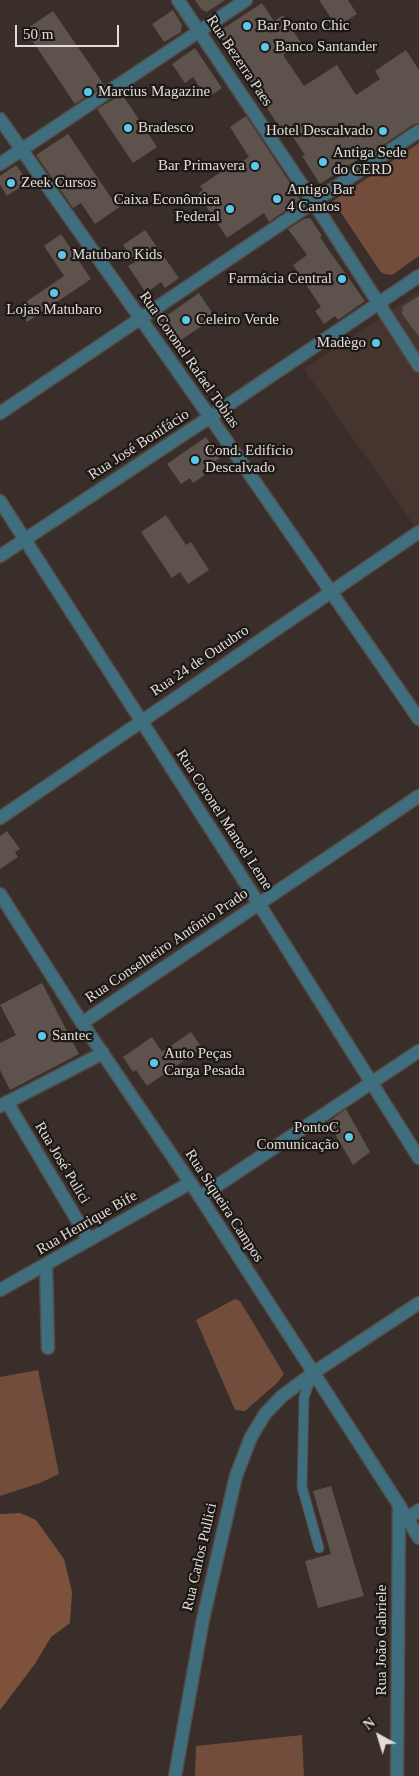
<!DOCTYPE html>
<meta charset="utf-8">
<style>
body{margin:0}
#map{position:relative;width:419px;height:1776px;overflow:hidden;background:#392e29;font-family:Georgia,serif}
canvas{display:block}
.north{position:absolute;left:354px;top:1711px;width:50px;height:50px;-webkit-text-stroke:4px #1c1815;paint-order:stroke;rotate:321deg;font-size:14px;font-weight:700;line-height:20px;text-align:center;color:#e2dbd8}
.north::after{content:'';display:block;margin:auto;width:18px;height:22px;background:#e2dbd8;clip-path:polygon(50% 0,100% 100%,50% 72%,0 100%)}
.scale{position:absolute;left:15px;top:25px;width:104px;height:22px;box-sizing:border-box;border:2px solid #e2dbd8;border-top:0;padding-left:6px;font-size:15px;line-height:18px;white-space:nowrap;color:#e2dbd8;-webkit-text-stroke:4px #1c1815;paint-order:stroke}
</style>
<div id="map">
<canvas width="419" height="1776"></canvas>
<div class="north">N</div>
<div class="scale">50 m</div>
</div>
<script>
const ctx = document.querySelector('canvas').getContext('2d');
ctx.lineJoin = 'round';
function paint(path, color) { ctx.fillStyle = color; ctx.fill(path, 'evenodd'); }
const shape = rows => new Path2D(rows.map(r => 'M' + r).join(''));
function strokePath(path, color, width, dash) { ctx.strokeStyle = color; ctx.lineWidth = width; ctx.lineCap = dash ? 'butt' : 'round'; ctx.setLineDash(dash || []); ctx.stroke(path); }
function drawText(font, color, halo, rows, align = 'center') {
  ctx.font = font + ' Georgia,serif'; ctx.lineWidth = 4.5; ctx.setLineDash([]); ctx.textBaseline = 'middle'; ctx.strokeStyle = halo; ctx.fillStyle = color; for (const [text, x, y, turn = 0] of rows) {
    ctx.save(); ctx.translate(x, y); ctx.rotate((+turn || 0) * Math.PI / 180); ctx.textAlign = isNaN(turn) ? turn : align; if (halo) ctx.strokeText(text, 0, 0); ctx.fillText(text, 0, 0); ctx.restore();
  }
}
paint(shape([
 [419,292,419,532,304,369]
]), '#46352e');
paint(shape([
 [419,143,419,256,392,275,384,274,380,271,333,201],
 [235,1299,240,1301,284,1374,277,1383,245,1411,235,1410,196,1320],
 [38,1370,59,1474,40,1483,0,1496,0,1377],
 [302,1735,304,1776,195,1776,196,1746]
]), '#734d3b');
paint(shape([
 [20,1513,36,1520,64,1559,72,1592,70,1623,51,1637,35,1664,0,1710,0,1514]
]), '#7e513d');
paint(shape([
 [195,0,225,0,207,12,202,10],
 [319,0,348,0,357,14,337,27],
 [262,3,274,21,283,15,301,43,283,55,304,86,337,65,356,95,380,79,375,71,406,50,419,70,419,123,414,124,373,152,372,150,320,184,302,156,305,155,291,134,286,137,220,37,221,30],
 [173,10,182,25,181,32,164,42,152,24],
 [53,11,104,85,75,104,25,30],
 [195,48,222,88,207,98,193,77,185,83,172,64],
 [122,94,157,147,133,163,97,109],
 [246,116,298,195,300,200,269,222,264,213,227,238,198,194,203,190,200,186,224,170,225,172,249,157,230,127],
 [68,134,112,199,118,195,124,204,95,224,81,203,73,208,36,155],
 [16,165,28,182,7,196,0,185,0,176],
 [310,218,322,236,320,237,328,249,365,301,338,320,335,316,324,324,315,311,321,307,293,265,307,255,288,229,304,219],
 [145,230,179,278,165,288,161,282,146,293,128,266,135,262,123,245],
 [61,234,91,279,27,322,17,308,64,276,44,246],
 [199,293,215,317,172,346,156,323],
 [419,296,419,337,402,314,403,306],
 [206,437,220,458,202,471,205,475,193,483,190,478,181,484,167,464],
 [166,515,186,545,191,542,209,570,188,584,180,572,172,578,141,532],
 [7,831,20,849,15,852,18,857,0,869,0,836],
 [42,983,79,1054,10,1090,0,1070,0,1043,16,1035,0,1005],
 [191,1032,202,1048,147,1086,136,1070,133,1072,123,1057,152,1037,162,1052],
 [346,1109,370,1152,353,1165,328,1122],
 [331,1486,364,1596,318,1608,305,1561,331,1554,313,1491]
]), '#5e524d');
const service = shape([
 [313,1373,304,1397,302,1487,319,1548]
]);
const minor = shape([
 [178,0,314,203,419,366],
 [0,119,210,417,419,719],
 [0,164,246,0],
 [0,413,419,131],
 [0,501,259,904,419,1158],
 [0,556,210,417,419,276],
 [0,818,419,532],
 [0,894,82,1023,200,1197,399,1505,419,1538],
 [82,1023,419,796],
 [7,1102,89,1240],
 [0,1106,103,1053],
 [200,1197,419,1051],
 [46,1265,48,1348],
 [0,1290,190,1183],
 [407,1519,419,1510],
 [175,1776,203,1619,236,1476,251,1437,265,1414,281,1397,313,1373,419,1303],
 [397,1776,399,1506]
]);
strokePath(service, '#544a45', 11);
strokePath(minor, '#544a45', 15);
strokePath(service, '#3f6f7f', 9);
strokePath(minor, '#3f6f7f', 12);
for (const [x, y, r, color] of [
 [247,26,5,"#5cc7e8"],
 [265,47,5,"#5cc7e8"],
 [88,92,5,"#5cc7e8"],
 [128,128,5,"#5cc7e8"],
 [383,131,5,"#5cc7e8"],
 [323,162,5,"#5cc7e8"],
 [255,166,5,"#5cc7e8"],
 [11,183,5,"#5cc7e8"],
 [277,199,5,"#5cc7e8"],
 [230,209,5,"#5cc7e8"],
 [62,255,5,"#5cc7e8"],
 [342,279,5,"#5cc7e8"],
 [54,293,5,"#5cc7e8"],
 [186,320,5,"#5cc7e8"],
 [376,343,5,"#5cc7e8"],
 [195,460,5,"#5cc7e8"],
 [42,1036,5,"#5cc7e8"],
 [154,1063,5,"#5cc7e8"],
 [349,1137,5,"#5cc7e8"]
]) { const dot = new Path2D(); dot.arc(x, y, r, 0, 2 * Math.PI); ctx.fillStyle = color; ctx.fill(dot); strokePath(dot, '#1c1815', 2); }
drawText('15px', '#e2dbd8', '#1c1815', [
 ["Bar Ponto Chic",257,26],
 ["Banco Santander",275,47],
 ["Marcius Magazine",98,92],
 ["Bradesco",138,128],
 ["Hotel Descalvado",373,131,"right"],
 ["Antiga Sede",333,153],
 ["do CERD",333,170],
 ["Bar Primavera",245,166,"right"],
 ["Zeek Cursos",21,183],
 ["Antigo Bar",287,190],
 ["4 Cantos",287,207],
 ["Caixa Econômica",220,200,"right"],
 ["Federal",220,217,"right"],
 ["Matubaro Kids",72,255],
 ["Farmácia Central",332,279,"right"],
 ["Lojas Matubaro",54,310,"center"],
 ["Celeiro Verde",196,320],
 ["Madègo",366,343,"right"],
 ["Cond. Edifício",205,451],
 ["Descalvado",205,468],
 ["Santec",52,1036],
 ["Auto Peças",164,1054],
 ["Carga Pesada",164,1071],
 ["PontoC",339,1128,"right"],
 ["Comunicação",339,1145,"right"]
], 'left');
drawText('15px', '#e2dbd8', '#1c1815', [
 ["Rua Bezerra Paes",239,61,56],
 ["Rua Coronel Rafael Tobias",189,360,55],
 ["Rua José Bonifácio",139,445,-33],
 ["Rua 24 de Outubro",200,661,-34],
 ["Rua Coronel Manoel Leme",224,820,57],
 ["Rua Conselheiro Antônio Prado",167,946,-34],
 ["Rua José Pulici",62,1163,59],
 ["Rua Siqueira Campos",224,1206,57],
 ["Rua Henrique Bife",87,1223,-30],
 ["Rua Carlos Pullici",200,1557,-77],
 ["Rua João Gabriele",382,1640,-90]
]);
</script>
